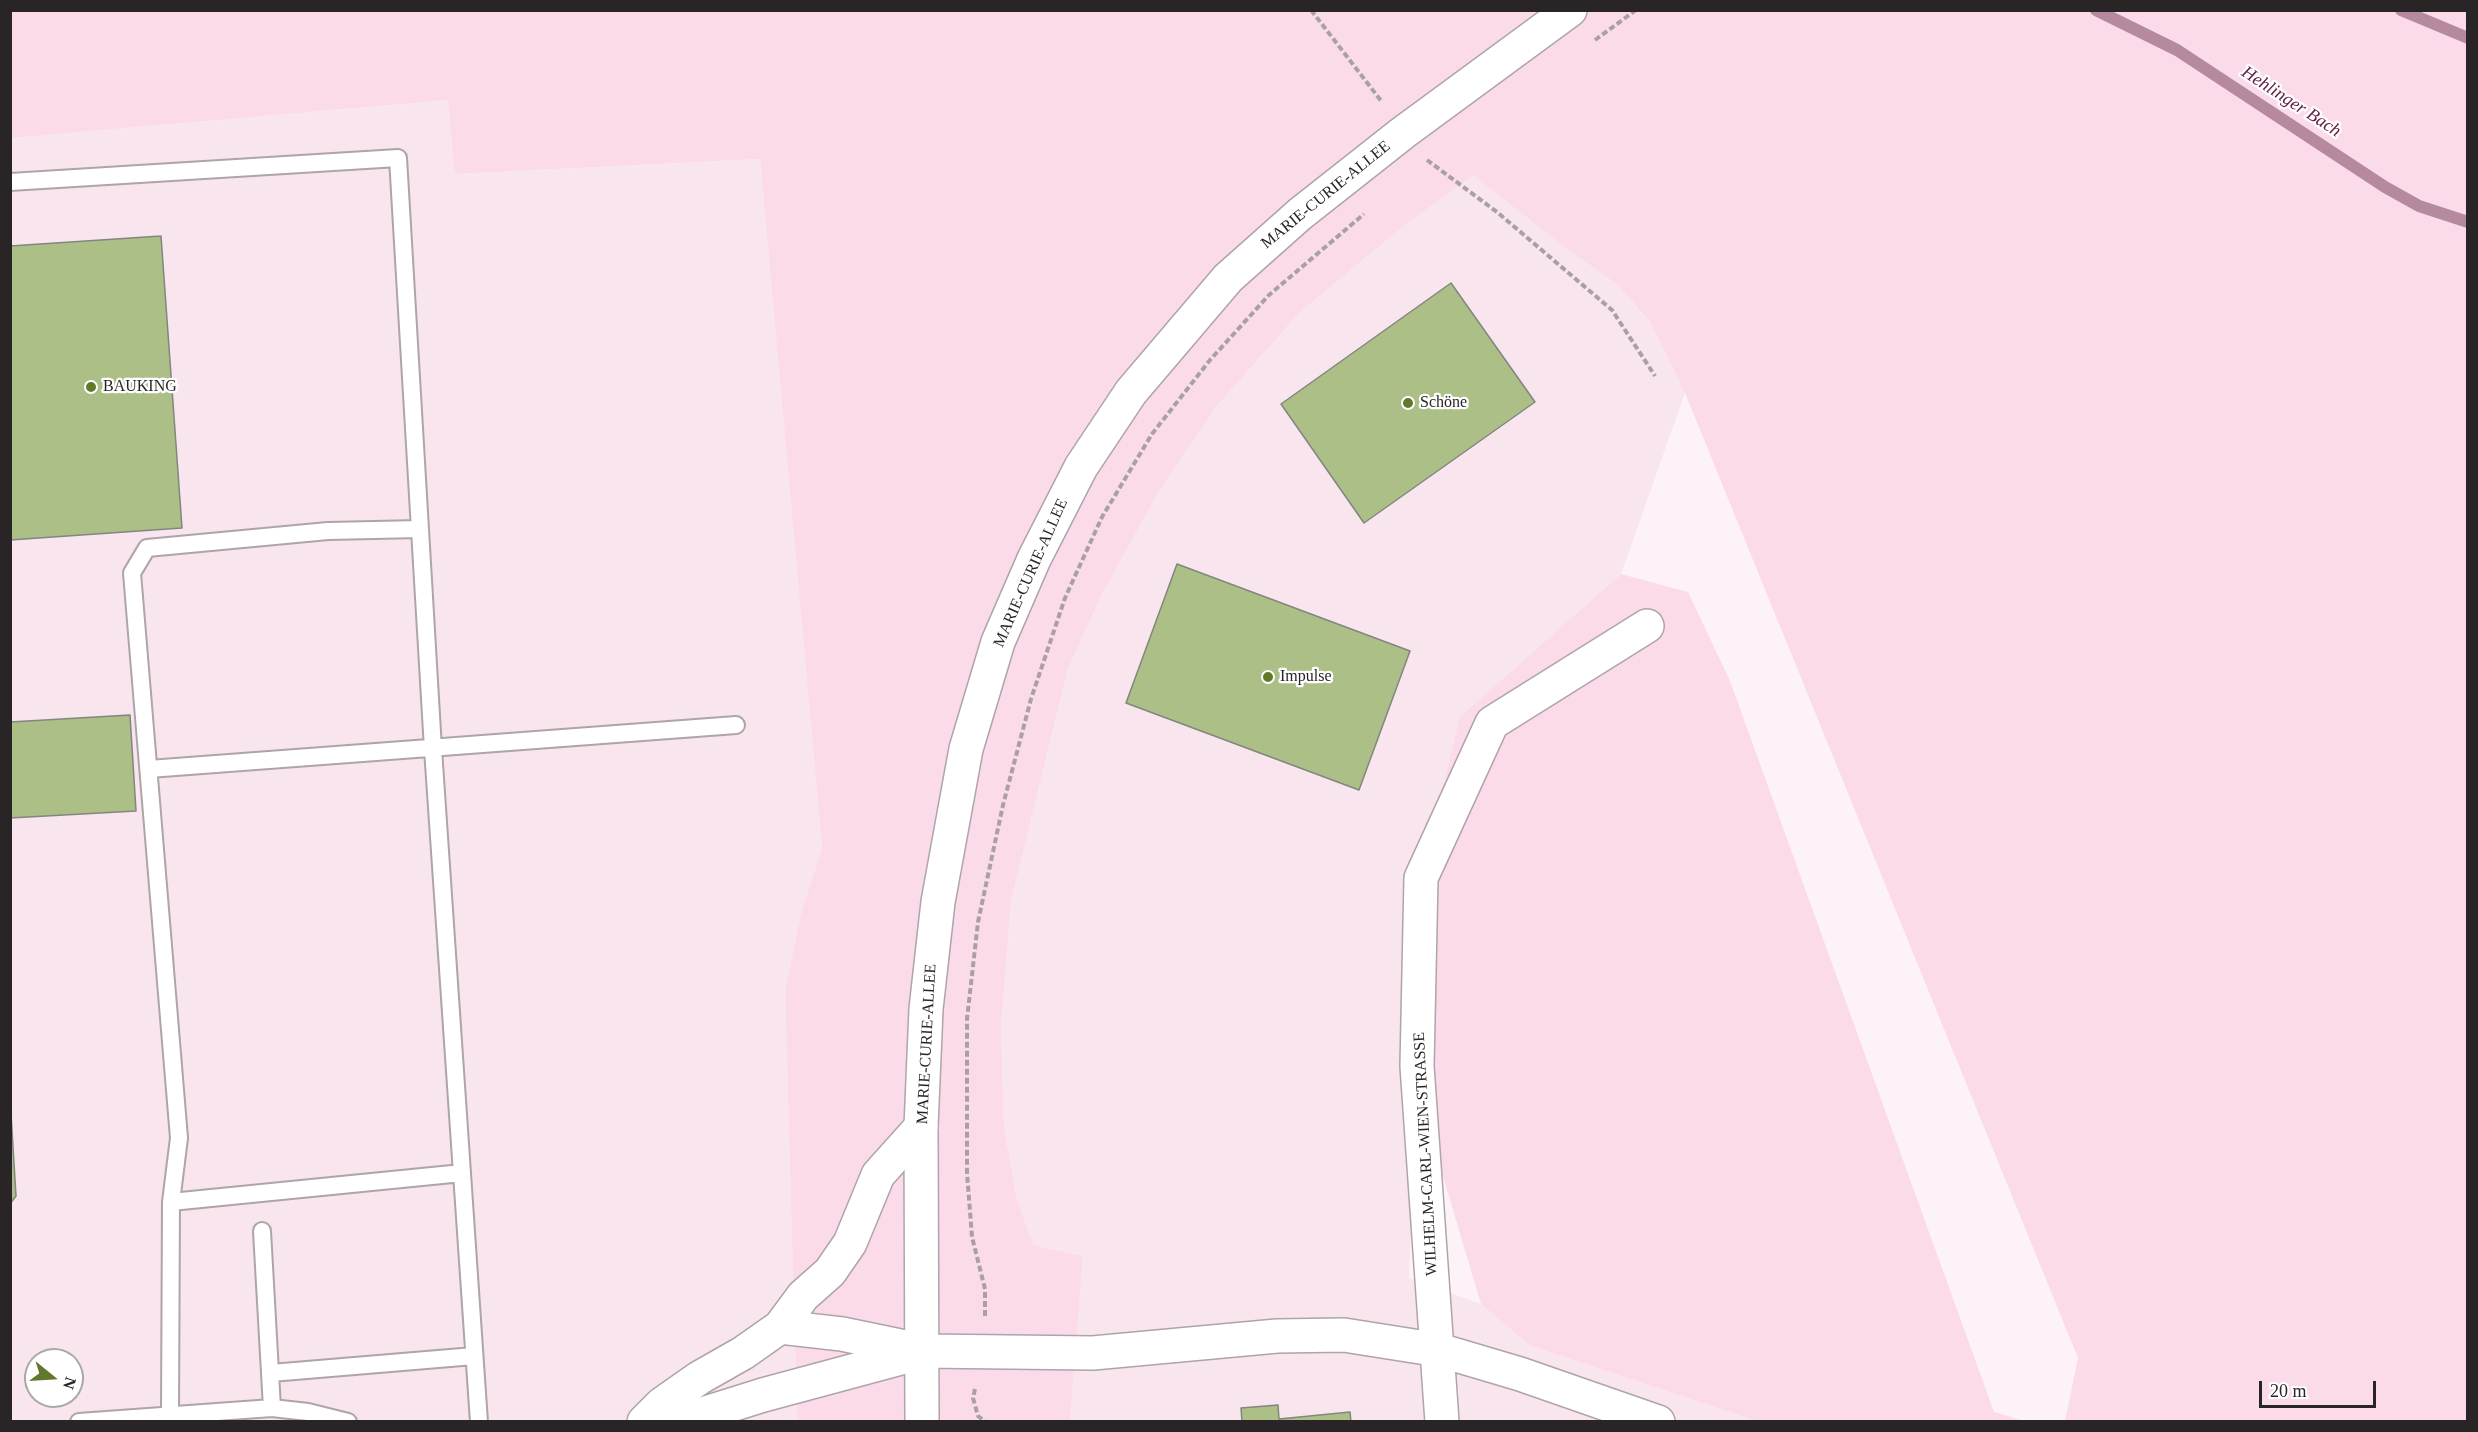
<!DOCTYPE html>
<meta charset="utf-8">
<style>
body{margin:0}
#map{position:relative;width:2478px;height:1432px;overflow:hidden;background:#fdf2f7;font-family:Georgia,serif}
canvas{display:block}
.frame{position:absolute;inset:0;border:12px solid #292527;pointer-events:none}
.north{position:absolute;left:24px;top:1348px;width:60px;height:60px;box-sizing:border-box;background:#fff;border:2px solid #a9a8a9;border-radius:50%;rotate:108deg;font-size:16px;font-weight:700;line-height:24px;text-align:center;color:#292527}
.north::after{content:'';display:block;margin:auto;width:21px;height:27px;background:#62792b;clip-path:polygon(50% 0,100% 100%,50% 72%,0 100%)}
.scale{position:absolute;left:2259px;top:1381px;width:117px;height:27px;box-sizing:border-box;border:3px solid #292527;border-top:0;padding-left:8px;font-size:18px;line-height:21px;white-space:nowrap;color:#292527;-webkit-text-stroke:4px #fff;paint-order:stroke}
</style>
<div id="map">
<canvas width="2478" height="1432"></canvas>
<div class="frame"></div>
<div class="north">N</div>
<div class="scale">20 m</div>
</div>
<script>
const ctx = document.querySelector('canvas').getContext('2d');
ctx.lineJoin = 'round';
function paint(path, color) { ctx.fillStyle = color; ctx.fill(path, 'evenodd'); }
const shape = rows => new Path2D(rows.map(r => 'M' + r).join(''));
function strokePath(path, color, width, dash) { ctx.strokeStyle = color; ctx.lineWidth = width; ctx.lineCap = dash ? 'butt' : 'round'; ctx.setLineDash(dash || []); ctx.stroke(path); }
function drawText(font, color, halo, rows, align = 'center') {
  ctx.font = font + ' Georgia,serif'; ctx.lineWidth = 4.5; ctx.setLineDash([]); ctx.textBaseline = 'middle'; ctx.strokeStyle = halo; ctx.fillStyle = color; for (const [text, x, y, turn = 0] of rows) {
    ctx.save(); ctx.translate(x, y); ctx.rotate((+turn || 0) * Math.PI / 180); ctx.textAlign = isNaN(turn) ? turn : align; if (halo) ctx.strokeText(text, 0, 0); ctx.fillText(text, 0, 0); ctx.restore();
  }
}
paint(shape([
 [449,100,456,174,760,159,822,848,802,910,785,989,797,1417,808,1421,11,1422,11,138],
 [36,1360,72,1360,72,1396,36,1396],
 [1473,174,1567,249,1618,285,1650,322,1685,393,1621,574,1460,718,1417,1066,1409,1278,1481,1304,1529,1345,1757,1421,1070,1421,1083,1256,1033,1245,1017,1199,1004,1127,1001,1028,1011,901,1068,669,1100,598,1156,496,1216,407,1300,312,1410,221]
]), '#f8e5ee');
paint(shape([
 [11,11,2467,11,2467,1421,2065,1421,2078,1358,1685,393,1650,322,1618,285,1567,249,1473,175,1410,221,1300,312,1216,407,1156,496,1100,598,1068,669,1011,901,1001,1028,1004,1127,1017,1199,1033,1245,1083,1256,1070,1421,808,1422,797,1418,785,989,802,910,822,848,760,159,455,174,448,100,11,138],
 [1621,574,1688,592,1730,681,1994,1412,2024,1421,1757,1421,1529,1345,1481,1304,1431,1136,1421,878,1460,717]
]), '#fbdbea');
strokePath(shape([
 [2096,10,2177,50,2385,187,2419,206,2468,222],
 [2401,10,2468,38]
]), '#b58a9f', 12);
const building = shape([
 [161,236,182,528,10,540,10,246,161,236],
 [1451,283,1535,402,1364,523,1281,404,1451,283],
 [1177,564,1410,651,1359,790,1126,703,1177,564],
 [130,715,136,811,10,818,10,722,130,715],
 [10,1097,16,1196,10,1204,10,1097],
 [1278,1405,1279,1419,1350,1412,1351,1422,1242,1422,1241,1408,1278,1405]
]);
paint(building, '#abbf87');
strokePath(building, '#83867e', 1.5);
const lane = shape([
 [10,182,398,158,433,749,479,1422],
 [149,769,736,725],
 [171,1202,462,1173],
 [262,1231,272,1408],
 [271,1373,474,1356],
 [170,1414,171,1202,179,1138,132,573,147,548,328,531,420,529],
 [79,1422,272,1408,308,1412,348,1422]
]);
const street = shape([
 [780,1327,842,1334,924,1351,1093,1353,1277,1336,1344,1335,1439,1350,1520,1374,1658,1422],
 [644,1422,662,1404,699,1378,743,1353,780,1327,803,1296,830,1272,850,1243,878,1175,921,1127],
 [677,1422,763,1395,919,1353],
 [1442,1422,1417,1066,1421,878,1492,723,1647,626]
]);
const secondary = shape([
 [922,1422,921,1127,926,1009,938,902,966,749,998,642,1034,559,1081,467,1131,392,1228,278,1300,214,1404,132,1570,10]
]);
strokePath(lane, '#aea4a9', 20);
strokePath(street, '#aea4a9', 36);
strokePath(secondary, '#aea4a9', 36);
strokePath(shape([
 [1311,10,1382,102],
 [1595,40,1636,10],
 [1427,160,1497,212,1612,310,1655,376],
 [985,1316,985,1289,972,1237,967,1173,967,1019,978,922,1003,805,1031,699,1065,598,1102,517,1152,434,1210,360,1269,295,1364,214],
 [975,1389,973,1398,978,1416,986,1422]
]), '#a9a0a4', 4, [6, 3]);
strokePath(lane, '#fff', 16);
strokePath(street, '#fff', 33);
strokePath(secondary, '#fff', 33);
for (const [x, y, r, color] of [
 [91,387,6,"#62792b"],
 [1408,403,6,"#62792b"],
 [1268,677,6,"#62792b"]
]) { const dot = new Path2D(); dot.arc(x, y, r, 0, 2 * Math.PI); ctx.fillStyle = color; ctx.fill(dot); strokePath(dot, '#fff', 2); }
drawText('16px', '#292527', '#fff', [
 ["MARIE-CURIE-ALLEE",1326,195,-39],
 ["MARIE-CURIE-ALLEE",1031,573,-66],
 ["MARIE-CURIE-ALLEE",927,1044,-87],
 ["WILHELM-CARL-WIEN-STRASSE",1426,1154,-93]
]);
drawText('16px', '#292527', '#fff', [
 ["BAUKING",103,387],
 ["Schöne",1420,403],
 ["Impulse",1280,677]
], 'left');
drawText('italic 18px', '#5f1c44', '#fff', [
 ["Hehlinger Bach",2291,102,33]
]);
</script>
